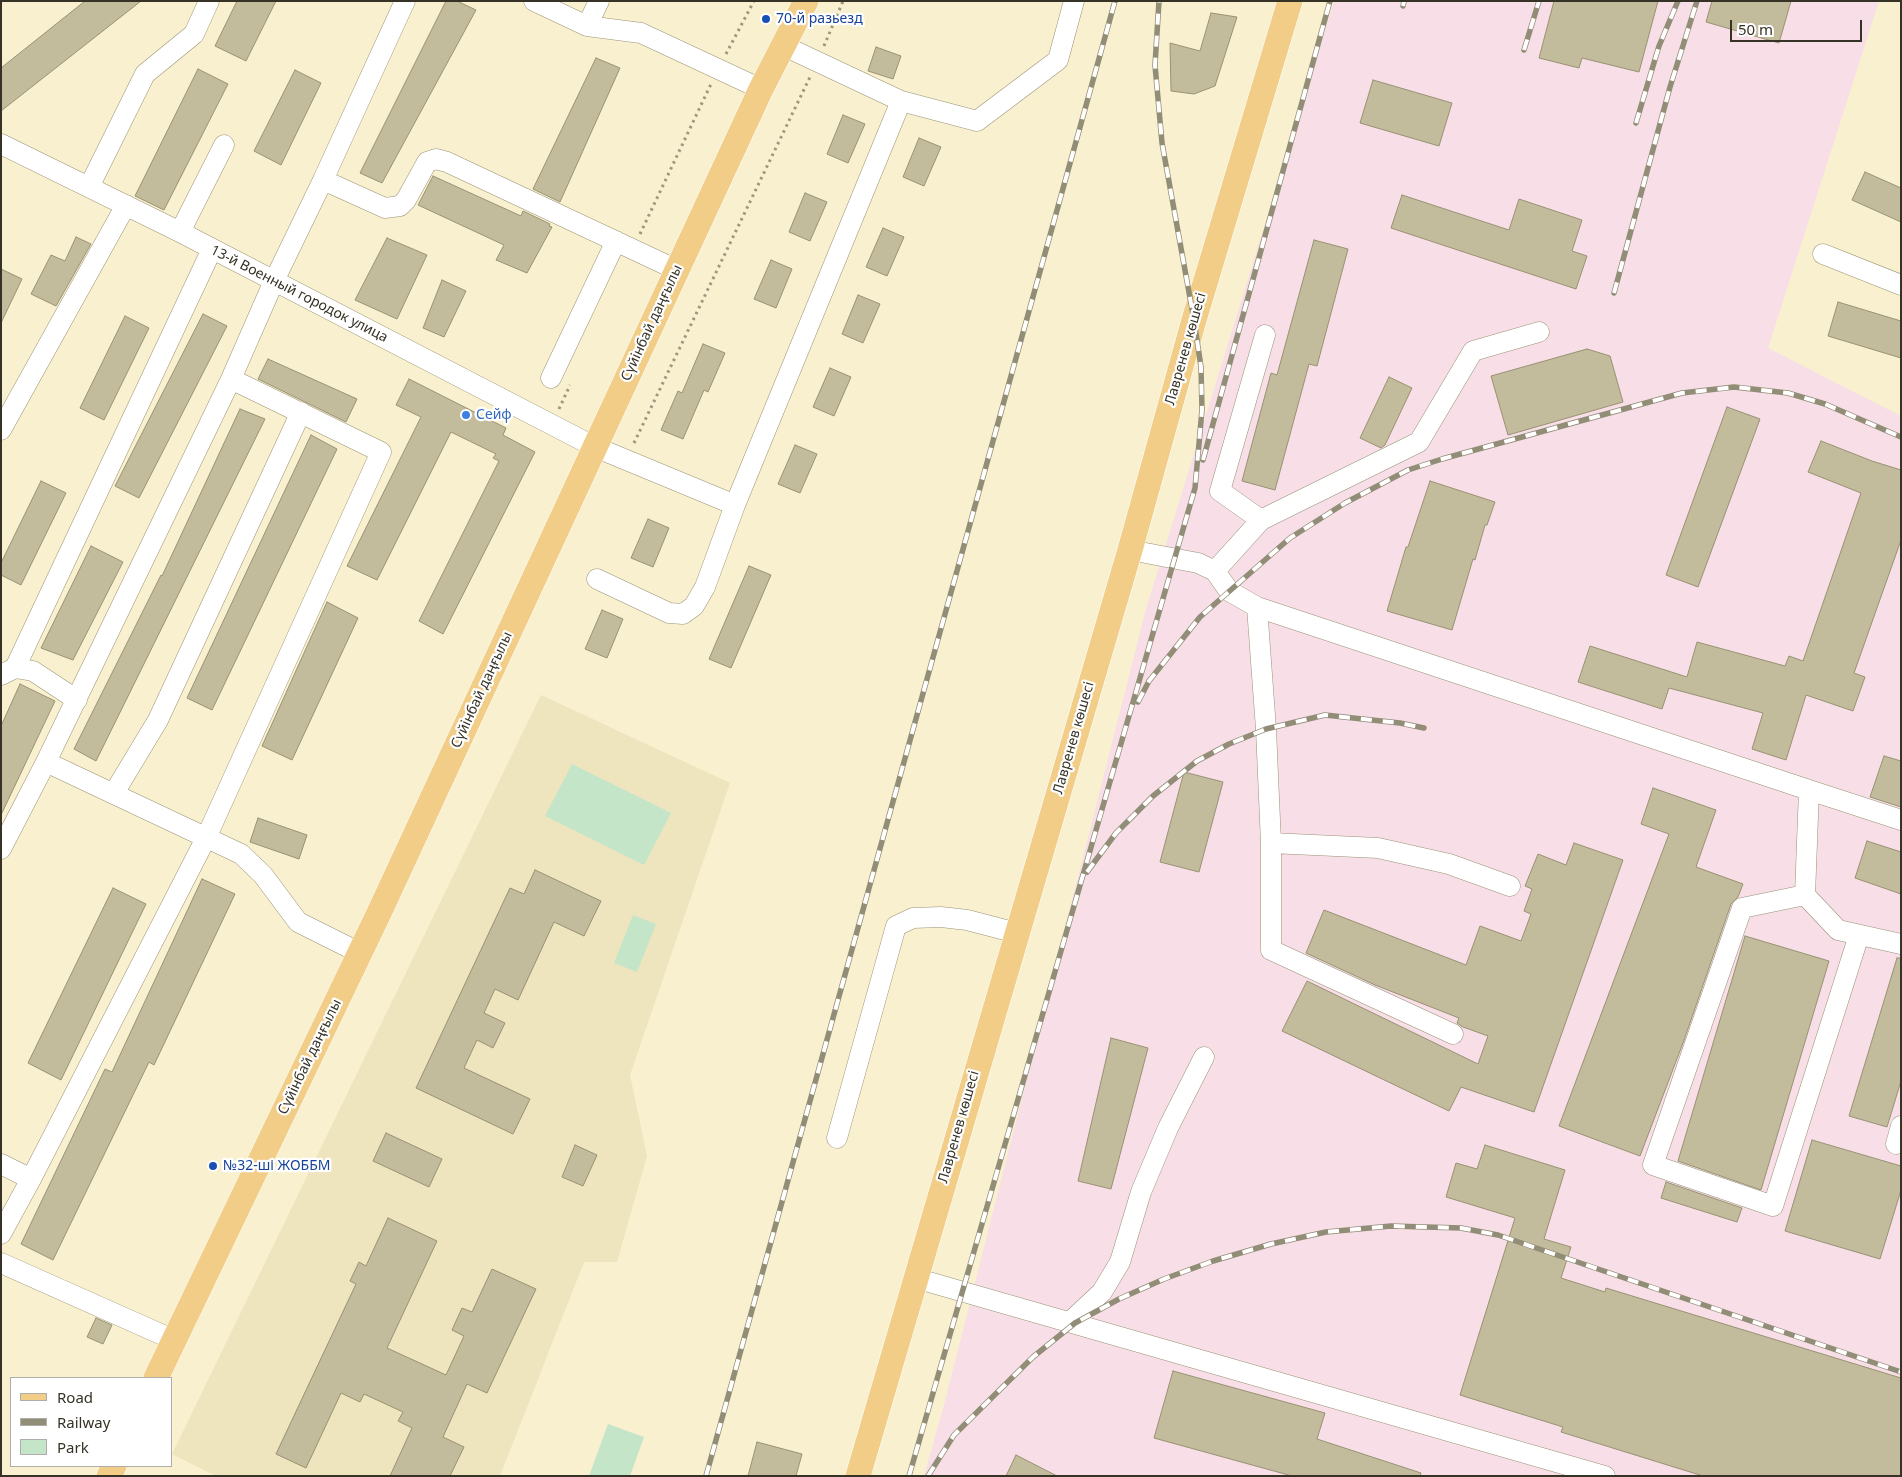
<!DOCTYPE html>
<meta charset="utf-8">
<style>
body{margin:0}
#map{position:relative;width:1902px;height:1477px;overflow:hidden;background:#f8f0cf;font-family:"Noto Sans",sans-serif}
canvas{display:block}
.frame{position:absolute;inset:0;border:2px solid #363326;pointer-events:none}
.legend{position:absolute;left:10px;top:1377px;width:162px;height:90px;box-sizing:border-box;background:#fff;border:1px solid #afada8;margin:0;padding:6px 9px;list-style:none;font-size:15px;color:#363326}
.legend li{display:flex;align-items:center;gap:10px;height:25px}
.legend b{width:25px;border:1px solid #afada8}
.scale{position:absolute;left:1730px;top:20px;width:132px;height:22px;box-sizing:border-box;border:2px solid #363326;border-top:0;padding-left:6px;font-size:15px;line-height:18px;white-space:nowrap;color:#363326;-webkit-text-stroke:4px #fff;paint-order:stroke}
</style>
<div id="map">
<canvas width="1902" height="1477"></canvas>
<div class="frame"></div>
<ul class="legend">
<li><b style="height:6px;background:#f2cd88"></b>Road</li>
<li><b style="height:6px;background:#928d76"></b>Railway</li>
<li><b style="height:14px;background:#c5e5c9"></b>Park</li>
</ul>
<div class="scale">50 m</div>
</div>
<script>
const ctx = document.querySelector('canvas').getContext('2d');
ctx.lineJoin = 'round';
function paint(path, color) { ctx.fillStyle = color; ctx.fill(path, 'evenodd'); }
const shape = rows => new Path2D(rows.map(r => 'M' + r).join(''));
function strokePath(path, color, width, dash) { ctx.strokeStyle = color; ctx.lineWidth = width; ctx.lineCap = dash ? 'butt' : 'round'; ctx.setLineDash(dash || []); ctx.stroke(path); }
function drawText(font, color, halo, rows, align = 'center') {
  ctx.font = font + ' "Noto Sans",sans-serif'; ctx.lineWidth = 4.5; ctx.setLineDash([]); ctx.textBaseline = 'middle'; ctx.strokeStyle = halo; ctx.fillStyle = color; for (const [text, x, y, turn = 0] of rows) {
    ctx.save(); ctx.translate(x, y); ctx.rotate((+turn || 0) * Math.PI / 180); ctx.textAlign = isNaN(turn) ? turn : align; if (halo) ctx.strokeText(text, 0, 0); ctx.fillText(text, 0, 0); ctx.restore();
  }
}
paint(shape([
 [1334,1,1879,1,1768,348,1901,416,1901,1476,924,1476,944,1405,1146,609]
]), '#f7dee7');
paint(shape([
 [541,695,730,783,630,1075,647,1156,617,1262,584,1262,500,1476,216,1476,172,1454]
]), '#eee4bd');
paint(shape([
 [572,764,671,813,644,865,545,816],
 [633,915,656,924,637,972,614,963],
 [608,1424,644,1437,630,1476,589,1476]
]), '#c5e5c9');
const building = shape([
 [85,1,141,1,1,111,1,68,85,1],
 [237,1,276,1,246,61,215,46,237,1],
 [446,1,457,1,476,10,382,183,360,173,446,1],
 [1554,1,1658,1,1639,72,1582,58,1579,68,1539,58,1554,1],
 [1712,1,1791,1,1779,43,1706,22,1712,1],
 [1211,13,1237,17,1215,86,1194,94,1171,91,1170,43,1200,51,1211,13],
 [876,47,901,56,893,79,868,71,876,47],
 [596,58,620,68,560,202,533,189,596,58],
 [198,69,228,84,164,210,135,196,198,69],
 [295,70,321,83,281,165,254,151,295,70],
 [1373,80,1452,103,1439,146,1360,123,1373,80],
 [843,115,865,124,848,163,827,154,843,115],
 [919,138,941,147,924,186,903,177,919,138],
 [1865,172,1901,188,1901,222,1852,200,1865,172],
 [433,176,521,216,523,211,550,224,549,226,552,227,527,273,496,260,504,245,418,205,433,176],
 [805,193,827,202,810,241,789,232,805,193],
 [1402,195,1509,230,1519,199,1582,220,1572,251,1587,256,1576,289,1391,228,1402,195],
 [883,228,904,237,887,276,866,267,883,228],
 [76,237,91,244,56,306,31,294,51,255,65,261,76,237],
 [387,238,427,255,397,319,355,300,387,238],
 [1314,240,1348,249,1317,366,1309,364,1275,490,1242,481,1271,373,1277,375,1314,240],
 [771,260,792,269,776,308,754,299,771,260],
 [1,269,22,279,1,323,1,269],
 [442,280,466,291,444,337,423,328,442,280],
 [858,295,880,304,863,343,842,334,858,295],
 [1838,302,1901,321,1901,358,1828,336,1838,302],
 [203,314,227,326,139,498,115,486,203,314],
 [125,316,149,328,104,420,80,408,125,316],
 [703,344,725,353,708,392,704,390,683,439,661,430,678,391,682,393,703,344],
 [1587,349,1610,356,1623,402,1508,435,1491,376,1587,349],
 [268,359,357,399,346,422,258,379,268,359],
 [830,368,851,377,834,416,813,407,830,368],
 [1389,377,1412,388,1385,445,1381,448,1360,438,1389,377],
 [409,379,506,428,503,435,535,452,443,634,419,621,499,461,493,458,496,454,451,432,377,580,347,566,421,417,396,405,409,379],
 [1727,407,1760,419,1698,587,1666,575,1727,407],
 [240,409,265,419,96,761,74,749,161,575,162,576,240,409],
 [311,435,337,449,212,710,187,698,311,435],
 [1821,441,1872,461,1901,470,1901,540,1854,673,1865,677,1853,711,1806,695,1786,760,1752,749,1763,713,1669,688,1662,709,1578,682,1590,646,1687,677,1697,642,1785,666,1789,656,1803,661,1861,493,1808,472,1821,441],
 [795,445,817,454,800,493,778,484,795,445],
 [41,481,66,493,21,585,1,575,1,563,41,481],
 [1430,481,1495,502,1487,525,1485,525,1475,560,1473,559,1452,630,1387,611,1406,547,1408,547,1430,481],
 [648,519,669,528,653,567,631,558,648,519],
 [91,546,123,562,73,660,41,648,91,546],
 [749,566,771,575,731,668,709,659,749,566],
 [327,602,358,618,292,760,262,746,327,602],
 [602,610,623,619,607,658,585,649,602,610],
 [20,684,55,701,1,815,1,726,20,684],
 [1884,756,1901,761,1901,807,1870,797,1884,756],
 [1184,772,1223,782,1199,872,1160,862,1184,772],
 [1653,788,1716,810,1696,867,1743,884,1738,897,1731,904,1683,1043,1640,1156,1559,1126,1669,834,1641,824,1653,788],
 [258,818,307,835,299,859,250,842,258,818],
 [1867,841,1901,852,1901,894,1855,878,1867,841],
 [1574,843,1623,860,1534,1112,1461,1087,1449,1111,1282,1031,1307,981,1478,1064,1488,1036,1463,1027,1457,1023,1459,1018,1375,985,1306,953,1324,910,1466,965,1480,926,1521,941,1531,914,1524,911,1532,889,1525,886,1538,854,1566,865,1574,843],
 [535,870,601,901,584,936,554,922,518,1000,495,989,484,1013,505,1023,493,1048,477,1040,464,1068,530,1099,513,1134,416,1088,510,888,524,894,535,870],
 [202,879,235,894,154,1065,149,1062,53,1260,21,1244,105,1069,112,1072,202,879],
 [113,888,146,904,61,1080,28,1063,113,888],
 [1745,936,1829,961,1761,1190,1678,1161,1745,936],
 [1897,958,1901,958,1901,1081,1887,1127,1849,1116,1897,958],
 [1111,1038,1148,1048,1111,1189,1078,1181,1111,1038],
 [386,1133,442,1159,429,1187,373,1161,386,1133],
 [1812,1140,1901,1166,1901,1190,1880,1259,1785,1231,1812,1140],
 [575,1145,597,1155,583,1186,562,1177,575,1145],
 [1485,1145,1565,1170,1544,1239,1571,1247,1561,1278,1605,1292,1606,1288,1901,1378,1901,1476,1703,1476,1561,1432,1563,1427,1460,1395,1515,1218,1446,1197,1456,1163,1477,1169,1485,1145],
 [1666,1182,1742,1208,1737,1222,1661,1198,1666,1182],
 [388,1218,437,1241,387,1348,446,1375,464,1336,452,1330,462,1308,472,1312,492,1269,536,1289,487,1393,467,1384,443,1437,464,1447,450,1476,390,1476,412,1428,398,1421,403,1412,364,1394,360,1402,341,1393,306,1468,276,1454,356,1284,350,1281,359,1262,366,1266,388,1218],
 [96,1318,112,1325,103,1344,87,1337,96,1318],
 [1173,1371,1325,1413,1317,1439,1421,1473,1420,1476,1292,1476,1154,1438,1173,1371],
 [757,1442,802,1454,796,1476,748,1476,757,1442],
 [1016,1455,1057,1476,1006,1476,1016,1455]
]);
paint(building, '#c3bc9c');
strokePath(building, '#999273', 1);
const minor = shape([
 [534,1,587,26,641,33,761,89],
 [587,26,599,1],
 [901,101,977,121,1058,60,1074,1],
 [1,144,180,232,595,447,735,505,901,101,782,45],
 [323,180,385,208,400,206,406,200,427,162,436,159,447,162,677,270],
 [89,187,145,74,194,34,209,1],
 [180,232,224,145],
 [1823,254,1901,285],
 [551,378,616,241],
 [1,430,126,205],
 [1261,520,1220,491,1265,335],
 [1130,550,1198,563,1215,571,1229,591,1257,607,1809,790,1805,895,1838,930,1901,944],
 [1215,571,1261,520,1419,442,1473,351,1539,332],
 [597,579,669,613,683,614,694,606,705,587,735,505],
 [1257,607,1266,729,1271,843,1271,950,1453,1034],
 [15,668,212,249],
 [1,675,15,668,33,671,77,700],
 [1809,790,1901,820],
 [114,793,158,720,301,412],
 [1271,843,1378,848,1449,864,1510,886],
 [1,849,46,762],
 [1805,895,1742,908,1653,1165,1773,1206,1859,935],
 [360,953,298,922,263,875,241,854,46,762,231,379,274,281,323,180,405,1],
 [837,1138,896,926,913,918,941,917,967,920,1017,933],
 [1896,1144,1901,1126],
 [1,1164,31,1179],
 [1,1234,31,1179,206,838,381,452,231,379],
 [1,1263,174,1340],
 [915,1278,1605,1476],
 [1070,1322,1102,1292,1120,1262,1141,1192,1168,1128,1204,1057]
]);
const major = shape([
 [156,1378,379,913,761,89,806,1],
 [109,1476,114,1466],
 [858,1476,1130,550,1194,320,1290,1]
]);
strokePath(minor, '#9a9375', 21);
strokePath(major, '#fff', 26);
strokePath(shape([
 [824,46,843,1],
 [726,54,754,1],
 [640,234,711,84],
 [559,409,570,385],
 [634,443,810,77]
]), '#9c977f', 3, [2.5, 4]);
strokePath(minor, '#fff', 20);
strokePath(major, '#f2cd88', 25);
const rail = shape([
 [1403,6,1404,1],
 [1524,50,1539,1],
 [1636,123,1659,46,1678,1],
 [1614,293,1670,87,1697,1],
 [1203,460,1330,1],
 [1138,702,1149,681,1200,617,1290,538,1345,503,1408,470,1442,459,1682,393,1734,387,1788,393,1825,404,1901,437],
 [1087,872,1116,833,1153,796,1197,761,1229,744,1266,729,1325,715,1400,723,1424,728],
 [706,1476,1115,1],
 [909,1476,1195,488,1202,410,1201,367,1194,320,1162,143,1155,65,1159,1],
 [928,1476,954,1435,1033,1357,1075,1323,1119,1299,1164,1279,1213,1261,1271,1244,1326,1232,1391,1226,1461,1228,1498,1235,1901,1372]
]);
strokePath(rail, '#928d76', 5.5);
strokePath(rail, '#fff', 4, [11]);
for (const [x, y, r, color] of [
 [766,19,5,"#1a4fb4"],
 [466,415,5,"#3f7fe0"],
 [213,1166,5,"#1a4fb4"]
]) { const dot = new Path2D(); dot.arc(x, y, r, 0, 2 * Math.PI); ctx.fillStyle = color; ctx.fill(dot); strokePath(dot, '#fff', 2); }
drawText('14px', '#164399', '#fff', [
 ["70-й разьезд",776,19],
 ["№32-ші ЖОББМ",223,1166]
], 'left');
drawText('14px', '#363326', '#fff', [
 ["13-й Военный городок улица",299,294,27],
 ["Сүйінбай даңғылы",652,323,-65],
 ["Лавренев көшесі",1186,349,-74],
 ["Сүйінбай даңғылы",482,690,-65],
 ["Лавренев көшесі",1074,738,-74],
 ["Сүйінбай даңғылы",310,1057,-64],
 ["Лавренев көшесі",959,1127,-74]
]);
drawText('14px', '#366cbe', '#fff', [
 ["Сейф",476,415]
], 'left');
</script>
